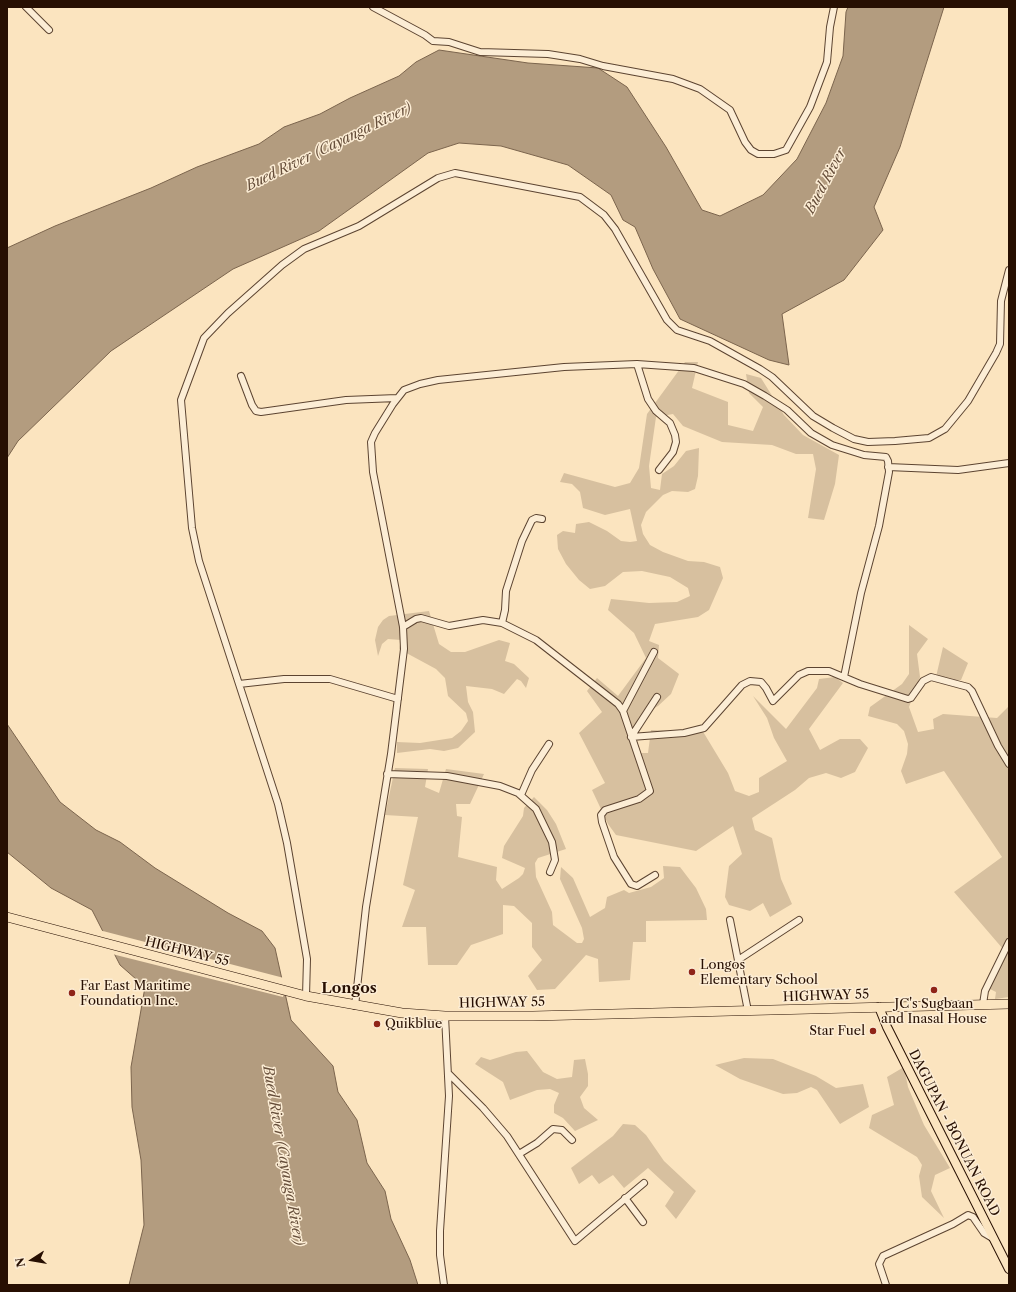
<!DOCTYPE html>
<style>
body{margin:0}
#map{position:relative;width:1016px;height:1292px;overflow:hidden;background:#fbe4bf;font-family:"Libre Caslon Text",serif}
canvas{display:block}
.frame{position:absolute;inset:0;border:8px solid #270f02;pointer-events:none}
.north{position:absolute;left:12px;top:1240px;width:40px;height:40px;-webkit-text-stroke:3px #fcedd5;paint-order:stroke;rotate:258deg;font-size:11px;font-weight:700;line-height:16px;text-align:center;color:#270f02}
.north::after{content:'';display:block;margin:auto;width:14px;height:18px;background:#270f02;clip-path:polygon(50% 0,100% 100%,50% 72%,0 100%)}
</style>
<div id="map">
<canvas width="1016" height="1292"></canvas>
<div class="frame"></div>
<div class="north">N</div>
</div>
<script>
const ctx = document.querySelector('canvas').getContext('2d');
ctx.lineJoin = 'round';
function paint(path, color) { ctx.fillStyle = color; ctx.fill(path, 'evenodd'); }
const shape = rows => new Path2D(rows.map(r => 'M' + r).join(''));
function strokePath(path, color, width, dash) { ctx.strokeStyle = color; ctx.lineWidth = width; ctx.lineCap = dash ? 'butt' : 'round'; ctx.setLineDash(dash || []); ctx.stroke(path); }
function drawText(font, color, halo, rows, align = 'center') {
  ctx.font = font + ' "Libre Caslon Text",serif'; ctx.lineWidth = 3; ctx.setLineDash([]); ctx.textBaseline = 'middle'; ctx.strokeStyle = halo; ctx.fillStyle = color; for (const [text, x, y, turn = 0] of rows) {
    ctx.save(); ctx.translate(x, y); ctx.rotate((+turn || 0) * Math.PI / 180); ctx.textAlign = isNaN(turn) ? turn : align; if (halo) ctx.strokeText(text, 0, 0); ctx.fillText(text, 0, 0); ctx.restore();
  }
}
paint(shape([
 [685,362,698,362,692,388,728,402,728,425,753,431,763,407,749,393,746,374,761,378,784,415,803,435,839,455,835,484,824,520,808,518,816,469,813,454,796,454,772,445,722,442,683,426,673,414,656,417,649,466,651,488,660,490,662,474,674,466,686,451,699,448,698,476,695,489,688,492,672,491,663,495,646,512,641,525,643,534,650,545,663,552,688,561,704,562,720,567,723,578,709,610,698,617,655,624,649,641,659,645,658,658,679,674,671,694,658,706,639,717,634,740,640,753,648,753,651,730,685,731,699,725,728,773,735,791,749,796,759,792,759,778,787,761,774,738,767,718,753,696,786,729,817,688,819,679,835,677,843,683,809,729,820,750,840,739,860,739,868,748,855,772,841,778,826,773,809,778,795,790,752,818,755,830,772,838,781,879,792,904,770,917,763,903,750,911,729,905,725,897,729,866,742,854,733,826,696,851,616,835,608,824,592,790,605,783,579,733,602,712,587,691,597,678,618,696,646,658,634,633,608,610,611,599,649,603,677,602,690,596,688,588,670,577,642,571,623,572,605,586,590,589,579,580,566,564,558,549,557,535,563,531,575,533,576,524,589,522,607,531,621,541,630,542,637,541,630,509,605,515,583,508,580,492,572,484,560,482,564,473,615,487,630,483,639,468,647,414],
 [429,611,439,644,451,652,465,652,499,640,510,643,505,661,514,664,529,678,526,688,521,681,517,679,504,694,492,689,466,686,468,702,473,712,475,732,458,748,444,751,430,749,397,753,397,742,420,743,452,738,461,731,468,721,466,713,448,696,445,678,436,669,399,649,401,640,388,639,382,644,378,656,375,640,378,627,383,620,389,616],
 [909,625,928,639,917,654,920,677,909,707,918,732,934,729,933,719,943,714,997,718,1008,707,1009,709,1009,997,995,999,996,992,984,986,1003,949,954,892,1002,857,944,771,906,784,901,771,907,754,908,744,904,731,897,724,868,716,870,707,902,684,909,674],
 [943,647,968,663,961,680,935,681],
 [395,768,428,769,425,787,439,793,446,769,484,774,470,804,456,804,457,816,462,817,458,857,497,867,496,880,502,889,519,878,523,874,525,868,502,858,504,846,523,816,524,808,534,797,547,810,556,824,566,849,538,858,535,863,536,877,552,912,553,925,577,943,582,943,584,939,582,928,560,879,561,867,573,878,590,917,605,908,607,897,624,890,629,893,651,887,664,878,663,866,680,867,696,888,706,909,707,920,646,921,646,942,633,942,630,980,599,982,598,959,586,955,555,989,537,990,528,976,542,960,532,947,532,923,514,906,503,905,503,934,471,945,457,965,428,965,426,927,402,927,415,890,403,885,418,817,385,815],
 [527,1051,543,1072,557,1079,572,1077,574,1060,585,1059,588,1074,588,1086,580,1097,584,1108,598,1120,575,1131,563,1118,554,1113,554,1105,559,1093,550,1089,537,1090,510,1100,503,1082,475,1064,481,1057,490,1060,516,1052],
 [744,1058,773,1059,816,1076,836,1088,863,1084,869,1107,840,1124,817,1090,811,1087,797,1093,783,1094,740,1079,715,1065],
 [904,1067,908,1087,924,1125,950,1168,935,1175,931,1191,944,1218,922,1197,919,1176,922,1165,917,1157,869,1128,872,1115,894,1105,887,1077],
 [623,1124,635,1125,646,1135,664,1161,696,1191,676,1219,665,1206,674,1192,648,1168,624,1188,613,1175,599,1184,592,1175,579,1184,571,1168,613,1136]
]), '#d7c09f');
const water = shape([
 [848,7,944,7,900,147,874,207,883,230,844,280,782,314,789,365,769,360,680,319,653,269,635,227,623,220,611,195,568,165,501,146,459,143,428,153,319,231,233,269,111,351,18,441,7,458,7,248,55,226,151,188,197,167,259,144,284,127,320,114,350,98,399,76,416,62,439,50,528,63,598,68,627,87,666,147,702,210,720,216,763,195,797,159,826,103,843,56,846,12,848,7],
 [7,724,60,802,96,830,120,842,155,868,228,913,262,931,275,948,291,1020,333,1066,338,1092,357,1120,367,1163,385,1191,391,1219,410,1260,418,1285,129,1285,144,1225,141,1160,132,1107,131,1067,145,987,120,965,92,910,51,888,7,852,7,724]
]);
paint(water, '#b39c7f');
strokePath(water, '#7b644d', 1);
paint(shape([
 [99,930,284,978,286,988,283,997,112,954]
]), '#fbe4bf');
const minor = shape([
 [26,7,49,30],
 [373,7,425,35,433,41,449,42,480,52,548,54,580,59,603,66,673,79,700,89,730,110,745,142,751,150,758,154,774,154,786,150,810,107,827,62,830,27,834,7],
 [637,364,648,399,656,411,670,423,675,435,676,442,673,452,659,470],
 [241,376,252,405,256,411,261,412,346,400,397,398],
 [888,467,958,470,1009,463],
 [502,623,505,610,506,591,522,541,532,520,536,518,542,519],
 [403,627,416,619,421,618,449,626,483,620,502,623,536,640,618,704,623,711,650,791,639,799,605,810,601,815,602,822,614,857,631,884,637,886,655,875],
 [239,684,284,679,330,679,398,699],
 [623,711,654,652],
 [631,737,684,733,704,728,742,685,750,681,761,682,766,688,773,701,799,675,808,671,829,671,860,684,908,699,911,698,923,681,931,677,968,687,972,691,998,746,1009,764],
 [631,737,657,697],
 [387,774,447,776,500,786,518,793,536,809,552,842,555,860,550,872],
 [521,795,532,770,549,744],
 [730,920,748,1011],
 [738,960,799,920],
 [306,996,307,959,287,843,278,804,199,561,192,528,181,400,204,338,228,313,282,265,304,249,359,226,438,178,455,173,580,197,604,215,615,229,667,320,677,330,710,341,760,369,772,377,813,416,833,428,854,439,868,442,895,441,929,438,945,429,968,401,996,353,1000,344,1001,301,1009,270],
 [983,1004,985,991,1009,942],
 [355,1006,366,907,391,754,404,649,403,627,373,472,371,442,375,433,393,404,404,390,420,384,438,380,564,367,637,364,694,368,744,384,765,396,787,410,811,433,832,445,864,455,886,457,888,461,889,472,879,526,861,593,844,677],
 [449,1074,483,1108,507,1136,575,1241,644,1183],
 [519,1154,537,1143,553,1129,562,1130,572,1140],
 [625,1198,643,1222],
 [444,1285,440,1255,440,1231,449,1096,445,1016],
 [886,1285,879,1264,883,1256,953,1224,968,1215,973,1217,984,1233,994,1239]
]);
const major = shape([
 [879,1007,887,1027,1009,1269]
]);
const highway = shape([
 [7,917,306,996,402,1013,445,1016,533,1016,1009,1004]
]);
strokePath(minor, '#5c4431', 8);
strokePath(major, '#270f02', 10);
strokePath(highway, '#270f02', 10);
strokePath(minor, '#fcedd5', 6);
strokePath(major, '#fbe4bf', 8);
strokePath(highway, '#fbe4bf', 9);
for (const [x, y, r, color] of [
 [692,972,4,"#8f2418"],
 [934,990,4,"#8f2418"],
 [72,993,4,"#8f2418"],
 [377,1024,4,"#8f2418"],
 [873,1031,4,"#8f2418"]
]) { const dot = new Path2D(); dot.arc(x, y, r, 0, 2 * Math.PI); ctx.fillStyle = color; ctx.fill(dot); strokePath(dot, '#fcedd5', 1.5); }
drawText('13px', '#270f02', '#fcedd5', [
 ["HIGHWAY 55",187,952,14],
 ["HIGHWAY 55",826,996,-2],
 ["HIGHWAY 55",502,1003,-1],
 ["DAGUPAN - BONUAN ROAD",954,1133,63]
]);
drawText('13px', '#270f02', '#fcedd5', [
 ["Longos",700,965],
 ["Elementary School",700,980],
 ["Far East Maritime",80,986],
 ["Foundation Inc.",80,1001],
 ["JC's Sugbaan",934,1004,"center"],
 ["and Inasal House",934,1019,"center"],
 ["Quikblue",385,1024],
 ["Star Fuel",865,1031,"right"]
], 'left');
drawText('italic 14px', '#664e3a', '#fcedd5', [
 ["Bued River (Cayanga River)",329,147,-26],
 ["Bued River",826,181,-62],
 ["Bued River (Cayanga River)",283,1156,80]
]);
drawText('bold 15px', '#270f02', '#fcedd5', [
 ["Longos",349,989]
]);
</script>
